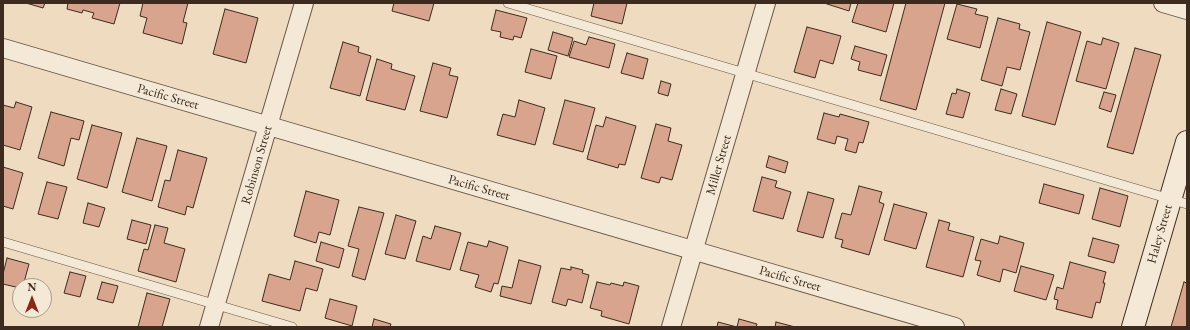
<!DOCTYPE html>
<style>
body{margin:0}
#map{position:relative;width:1190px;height:330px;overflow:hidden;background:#eedbc0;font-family:"EB Garamond",serif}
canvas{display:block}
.frame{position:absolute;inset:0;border:4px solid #3c2b1e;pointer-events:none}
.north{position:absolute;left:12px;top:278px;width:40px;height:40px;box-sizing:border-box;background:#f4e8d6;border:1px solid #aa9c8c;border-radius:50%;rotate:0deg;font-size:11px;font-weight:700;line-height:16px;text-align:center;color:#3c2b1e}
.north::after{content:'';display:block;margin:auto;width:14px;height:18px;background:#8f2418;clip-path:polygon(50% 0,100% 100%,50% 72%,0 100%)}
</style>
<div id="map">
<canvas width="1190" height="330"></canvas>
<div class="frame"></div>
<div class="north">N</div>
</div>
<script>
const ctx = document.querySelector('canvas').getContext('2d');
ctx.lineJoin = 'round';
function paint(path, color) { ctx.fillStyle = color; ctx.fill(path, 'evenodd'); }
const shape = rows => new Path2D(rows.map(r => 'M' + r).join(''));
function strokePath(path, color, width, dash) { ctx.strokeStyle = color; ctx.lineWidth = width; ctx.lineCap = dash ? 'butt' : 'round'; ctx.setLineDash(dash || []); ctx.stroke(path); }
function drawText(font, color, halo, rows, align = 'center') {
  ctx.font = font + ' "EB Garamond",serif'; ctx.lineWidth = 3.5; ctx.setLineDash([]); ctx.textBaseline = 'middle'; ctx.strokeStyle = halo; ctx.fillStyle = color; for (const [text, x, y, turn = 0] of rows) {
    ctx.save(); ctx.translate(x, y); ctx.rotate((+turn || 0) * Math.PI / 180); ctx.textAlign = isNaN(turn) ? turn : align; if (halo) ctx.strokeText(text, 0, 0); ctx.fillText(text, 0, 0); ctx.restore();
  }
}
const building = shape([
 [26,3,45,3,43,8,26,3],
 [68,3,120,3,114,24,92,18,94,13,83,10,82,13,67,9,68,3],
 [143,3,188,3,183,22,187,23,182,44,143,33,147,18,140,16,143,3],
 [394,3,434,3,429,21,392,11,394,3],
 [594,3,627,3,622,24,591,16,594,3],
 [824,3,851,3,849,11,824,3],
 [858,3,894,3,886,32,852,22,858,3],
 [906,3,945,3,916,110,880,100,906,3],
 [957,4,977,9,975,14,988,17,980,48,947,39,957,4],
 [225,9,258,18,246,63,213,54,225,9],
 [496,10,527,18,521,38,514,36,513,40,500,37,501,32,491,30,496,10],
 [998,18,1020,24,1019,29,1030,32,1020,70,1007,67,1002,86,981,80,998,18],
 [1047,22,1081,32,1055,125,1022,116,1047,22],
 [807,27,841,36,833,64,820,60,815,78,794,72,807,27],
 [553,32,573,38,568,56,548,50,553,32],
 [589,37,615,44,609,68,569,57,574,41,586,45,589,37],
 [1103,38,1119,43,1106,89,1076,81,1087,41,1101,45,1103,38],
 [343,42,359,47,358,52,371,56,360,96,330,88,343,42],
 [855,46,887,55,881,76,858,70,860,62,851,59,855,46],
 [1135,48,1161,55,1133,154,1107,147,1135,48],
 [531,49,557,56,551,79,525,72,531,49],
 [627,53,648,59,643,79,621,73,627,53],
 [377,59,392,64,391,69,415,76,405,110,366,100,377,59],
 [433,63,451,68,449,75,458,77,447,118,420,111,433,63],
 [661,81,671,84,668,96,658,93,661,81],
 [957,89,970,93,963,118,946,114,952,93,956,94,957,89],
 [1001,89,1017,94,1011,114,995,110,1001,89],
 [1104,92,1116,95,1111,112,1099,108,1104,92],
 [519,100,545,108,535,145,497,135,503,114,515,117,519,100],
 [565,100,595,108,583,152,553,144,565,100],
 [16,102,32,107,20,150,3,145,3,105,14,108,16,102],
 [51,112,84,121,79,140,71,138,64,166,38,158,51,112],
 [824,113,839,117,840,114,869,122,863,143,859,142,856,153,845,150,848,139,837,136,835,144,817,139,824,113],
 [606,117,636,126,625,165,619,164,618,168,587,159,596,125,603,127,606,117],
 [656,124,671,128,668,141,682,145,672,180,661,177,659,183,641,178,656,124],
 [92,125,122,133,107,188,77,179,92,125],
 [137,138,167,146,152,201,122,192,137,138],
 [178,150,207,158,193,208,187,206,185,215,158,207,165,180,170,181,178,150],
 [769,156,788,162,785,173,766,167,769,156],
 [3,167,23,173,13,209,3,206,3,167],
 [762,177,777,181,775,187,791,192,783,219,753,211,762,177],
 [47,182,67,187,58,219,38,214,47,182],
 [1044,184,1084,195,1079,214,1039,203,1044,184],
 [859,186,882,192,879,202,884,204,869,255,841,247,843,240,835,238,842,213,851,215,859,186],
 [1100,188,1128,196,1120,227,1092,219,1100,188],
 [306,191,339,200,330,235,319,232,316,243,294,236,306,191],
 [808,192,834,199,823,238,797,231,808,192],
 [88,203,105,208,99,227,83,223,88,203],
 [894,204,927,213,916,249,884,240,894,204],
 [359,207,384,213,365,280,352,276,359,249,348,246,359,207],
 [396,215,416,221,405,259,385,254,396,215],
 [132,220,151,225,146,244,127,239,132,220],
 [939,220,950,223,948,230,974,237,963,277,926,267,939,220],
 [155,225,168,228,164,243,185,249,176,282,138,271,144,249,148,250,155,225],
 [435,226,461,233,450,270,416,261,423,236,431,239,435,226],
 [1000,236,1024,243,1016,273,1003,269,1000,282,977,275,981,261,975,260,981,239,998,244,1000,236],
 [1093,238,1119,245,1114,263,1088,256,1093,238],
 [489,241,508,247,498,284,494,283,491,292,475,287,479,275,460,270,468,242,487,247,489,241],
 [321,242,344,249,339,268,316,261,321,242],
 [7,258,29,264,23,286,20,286,20,288,3,284,3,274,7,258],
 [519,260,541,266,531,304,500,296,502,286,512,288,519,260],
 [295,261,323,269,317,291,306,288,300,311,262,301,269,274,290,280,295,261],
 [1070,262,1106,272,1103,283,1105,283,1100,303,1096,302,1092,318,1056,309,1058,300,1054,299,1057,287,1063,289,1070,262],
 [1021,266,1054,275,1046,300,1014,291,1021,266],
 [571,267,583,270,582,273,589,275,582,303,568,299,566,306,552,302,561,268,571,270,571,267],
 [70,272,86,276,80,297,64,293,70,272],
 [102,282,118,286,113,303,97,299,102,282],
 [597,282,610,285,611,283,623,286,624,282,639,286,629,324,601,316,602,311,590,308,597,282],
 [1184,282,1187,283,1187,327,1171,327,1184,282],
 [147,293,170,299,162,327,138,327,147,293],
 [330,299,357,306,352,326,325,318,330,299],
 [374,319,391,324,390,327,372,327,374,319],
 [739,319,757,324,756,327,717,327,718,322,737,327,739,319],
 [776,322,795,327,775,327,776,322]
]);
paint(building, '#d8a48d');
strokePath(building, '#3c2b1e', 1);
const service = shape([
 [508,3,1187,204],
 [3,242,292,327]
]);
const minor = shape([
 [1163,3,1187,10],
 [3,48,955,327],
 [209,327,304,3],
 [671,327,766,3]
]);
const secondary = shape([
 [1133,327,1187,142]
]);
strokePath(service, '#685746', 10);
strokePath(minor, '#685746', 20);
strokePath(secondary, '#3c2b1e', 24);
strokePath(service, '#f4e8d6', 9);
strokePath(minor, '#f4e8d6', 18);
strokePath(secondary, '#f4e8d6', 22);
drawText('13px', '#3c2b1e', '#f4e8d6', [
 ["Pacific Street",168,97,16],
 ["Robinson Street",257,165,-74],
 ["Miller Street",719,165,-74],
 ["Pacific Street",479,188,16],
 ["Haley Street",1160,234,-74],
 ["Pacific Street",790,279,16]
]);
</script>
